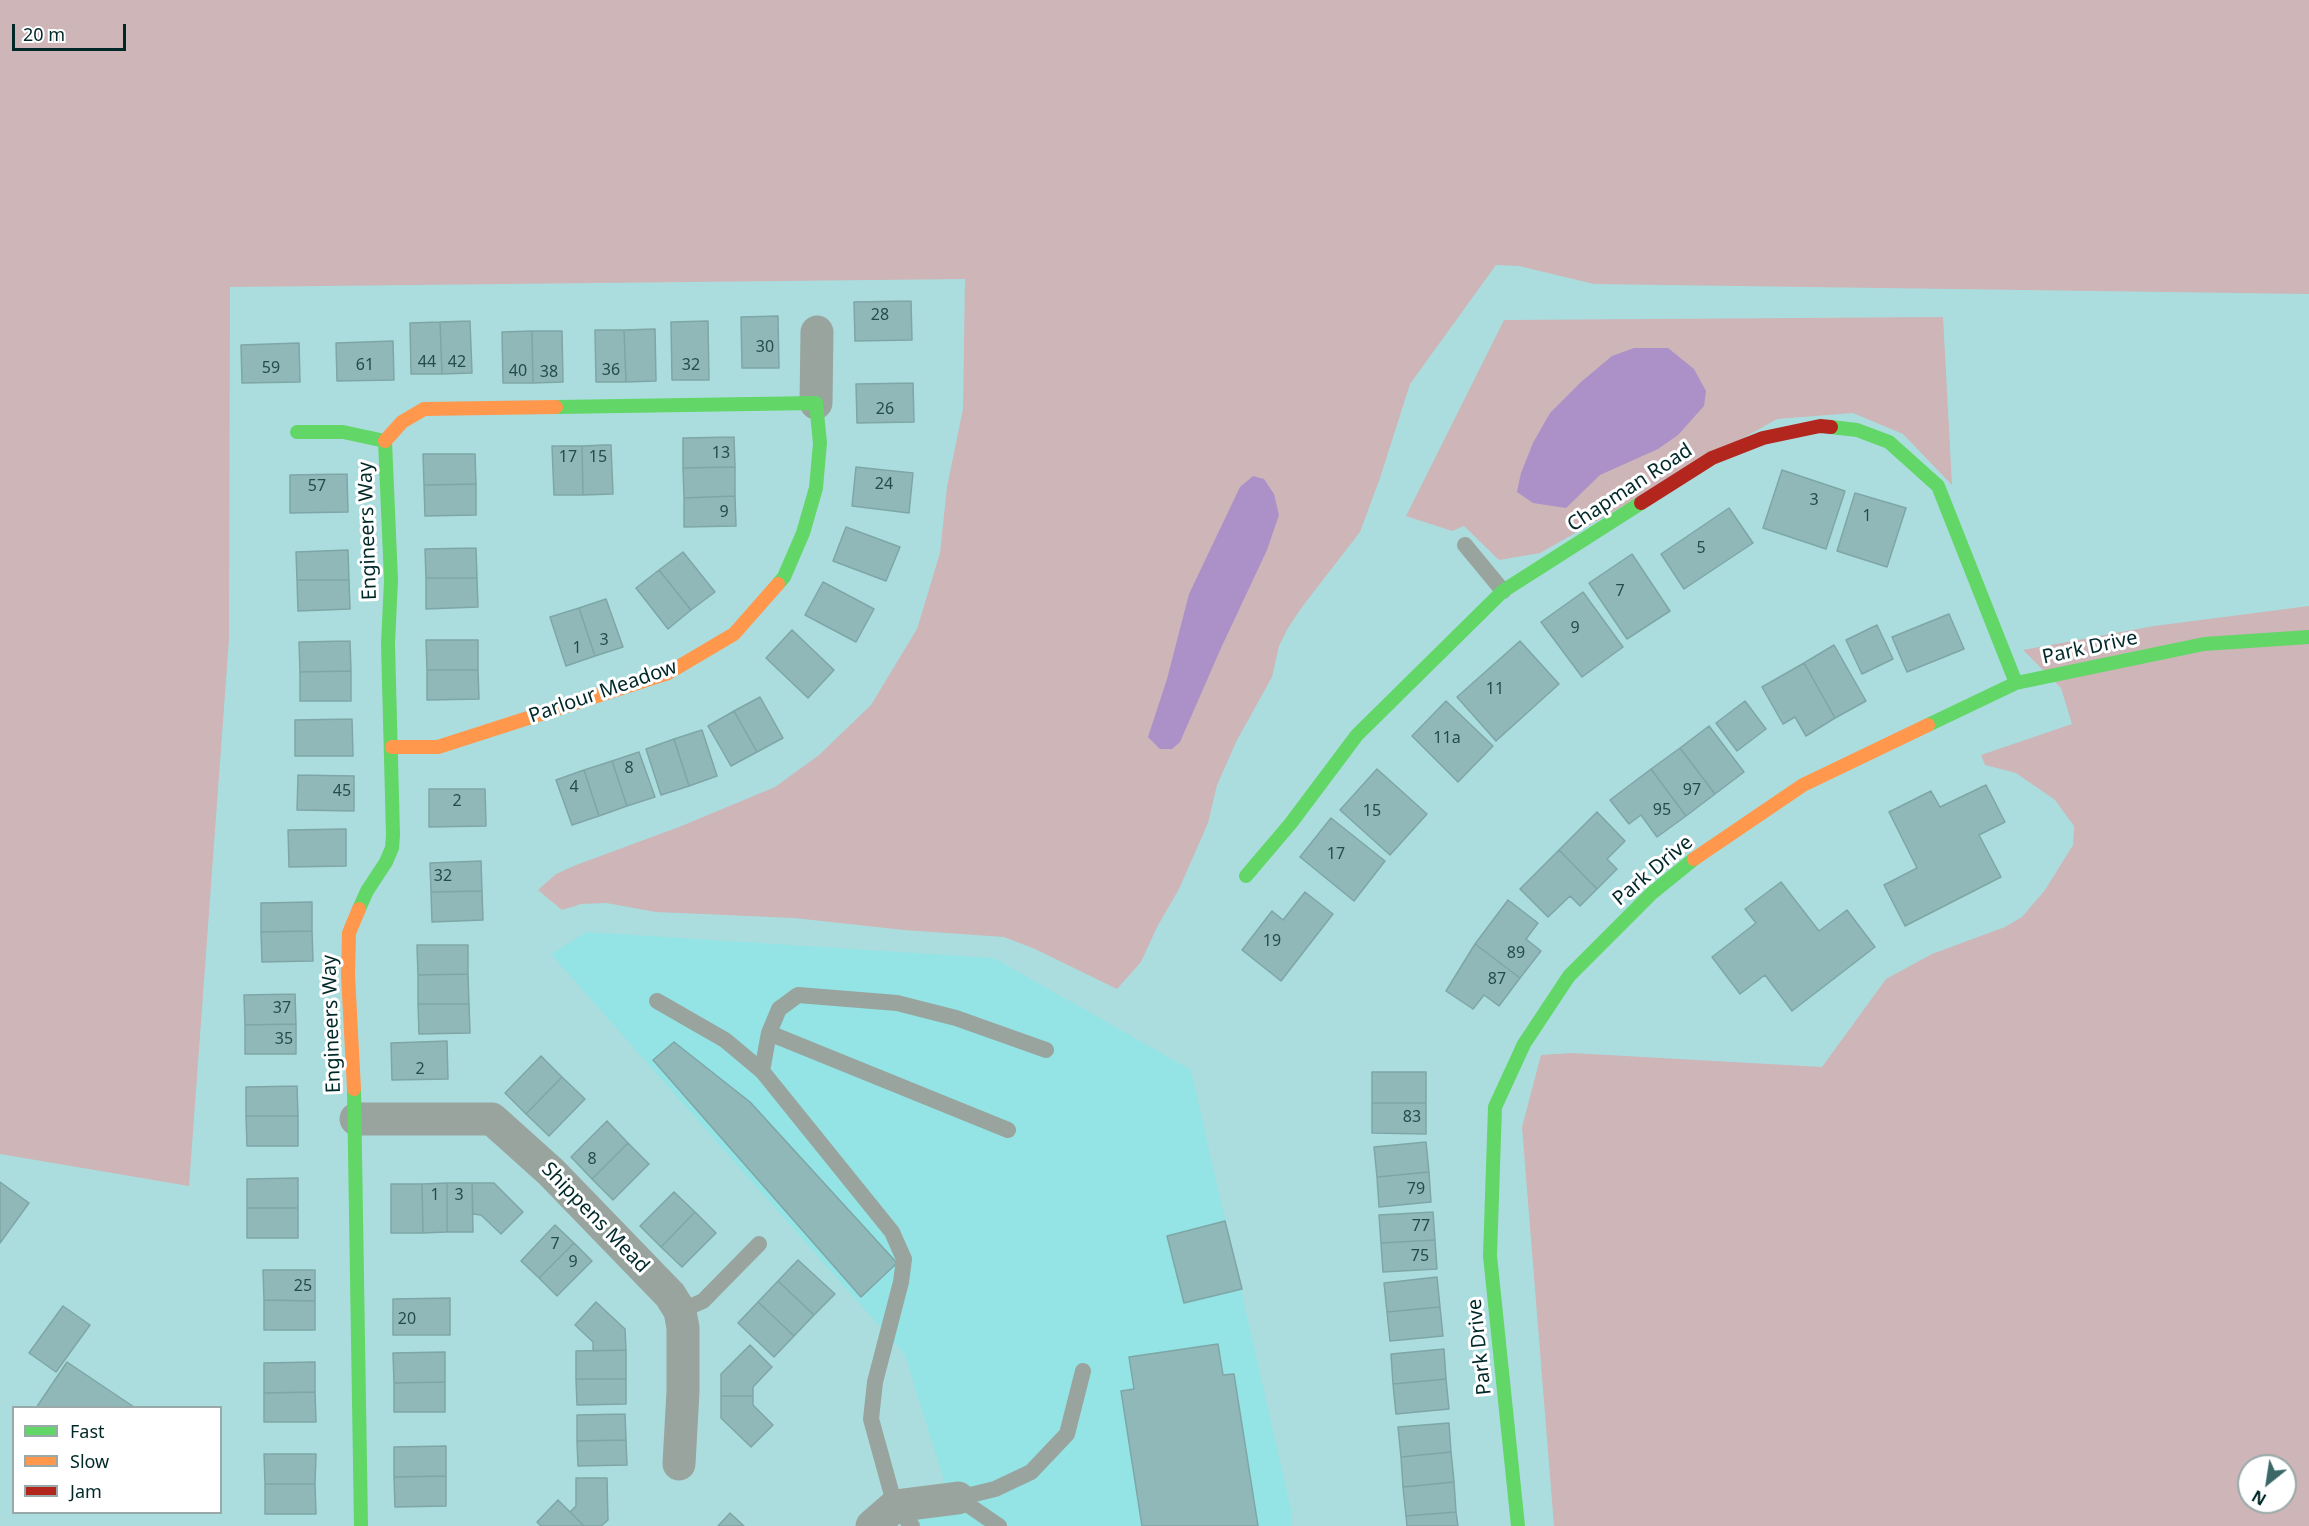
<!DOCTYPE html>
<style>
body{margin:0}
#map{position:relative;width:2309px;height:1526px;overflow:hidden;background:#acddde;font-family:"Noto Sans",sans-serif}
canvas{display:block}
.legend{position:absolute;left:12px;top:1406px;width:210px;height:108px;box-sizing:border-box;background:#fff;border:2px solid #99a9a9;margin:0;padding:8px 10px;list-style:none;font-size:18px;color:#002829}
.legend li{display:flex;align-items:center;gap:12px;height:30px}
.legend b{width:30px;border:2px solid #99a9a9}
.north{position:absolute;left:2237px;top:1454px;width:60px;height:60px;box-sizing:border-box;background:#fff;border:2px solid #99a9a9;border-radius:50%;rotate:210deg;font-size:16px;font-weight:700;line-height:24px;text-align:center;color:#002829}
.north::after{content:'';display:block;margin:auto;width:21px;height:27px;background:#3c6768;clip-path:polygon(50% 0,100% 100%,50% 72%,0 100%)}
.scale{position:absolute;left:12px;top:24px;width:114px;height:27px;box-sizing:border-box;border:3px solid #002829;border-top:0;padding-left:8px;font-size:18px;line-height:21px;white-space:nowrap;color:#002829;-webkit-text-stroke:4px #fff;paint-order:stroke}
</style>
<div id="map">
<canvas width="2309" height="1526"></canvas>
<ul class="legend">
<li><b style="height:8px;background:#63d668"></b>Fast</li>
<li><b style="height:8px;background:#ff974d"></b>Slow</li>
<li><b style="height:8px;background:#b3261e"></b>Jam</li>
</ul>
<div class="north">N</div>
<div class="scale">20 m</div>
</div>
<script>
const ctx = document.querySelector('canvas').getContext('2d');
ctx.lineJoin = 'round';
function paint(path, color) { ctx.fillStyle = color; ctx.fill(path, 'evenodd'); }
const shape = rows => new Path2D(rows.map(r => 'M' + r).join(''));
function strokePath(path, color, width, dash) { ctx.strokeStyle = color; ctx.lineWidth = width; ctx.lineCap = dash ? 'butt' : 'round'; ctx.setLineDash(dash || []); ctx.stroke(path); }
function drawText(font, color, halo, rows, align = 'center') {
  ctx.font = font + ' "Noto Sans",sans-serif'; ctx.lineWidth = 6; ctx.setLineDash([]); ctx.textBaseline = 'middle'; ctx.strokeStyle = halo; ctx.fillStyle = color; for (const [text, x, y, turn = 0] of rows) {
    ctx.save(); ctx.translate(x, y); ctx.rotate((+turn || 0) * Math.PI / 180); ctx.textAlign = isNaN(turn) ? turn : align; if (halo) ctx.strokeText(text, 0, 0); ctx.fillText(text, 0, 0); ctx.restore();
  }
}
paint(shape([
 [587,932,994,958,1191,1070,1292,1514,1292,1526,904,1526,946,1487,905,1355,551,954]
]), '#94e3e5');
paint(shape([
 [0,0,2309,0,2309,294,1594,284,1519,266,1496,265,1410,384,1380,478,1360,532,1302,607,1288,628,1279,646,1272,677,1237,740,1217,785,1208,823,1179,889,1157,927,1141,962,1117,989,1035,949,1004,937,904,930,794,918,656,912,606,903,581,904,562,910,538,890,556,874,576,865,679,827,775,787,819,755,871,705,917,629,940,553,947,487,963,409,965,279,230,287,229,639,189,1186,0,1154],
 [1943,317,1952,485,1903,434,1853,413,1777,419,1540,553,1499,560,1464,526,1452,531,1406,516,1504,320],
 [2309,606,2309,1526,1554,1526,1522,1127,1541,1055,1572,1053,1822,1067,1886,979,1932,954,2005,927,2022,917,2045,890,2073,845,2074,826,2055,800,2016,773,1985,765,1981,755,2072,724,2061,688,2023,650,2154,626],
 [2249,1466,2285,1466,2285,1502,2249,1502]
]), '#cdb5b8');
paint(shape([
 [1634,348,1668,348,1694,369,1706,391,1704,406,1678,435,1658,449,1600,475,1566,508,1533,503,1517,492,1521,473,1533,443,1550,413,1581,382,1612,356],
 [1253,476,1264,479,1274,494,1279,515,1267,550,1221,648,1180,742,1172,749,1160,749,1148,737,1167,679,1189,594,1240,487]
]), '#ac91c9');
const building = shape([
 [911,301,912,340,855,341,854,302,911,301],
 [778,316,779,368,742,368,741,317,778,316],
 [470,321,472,373,442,374,440,322,470,321],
 [708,321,709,380,672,380,671,322,708,321],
 [440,322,442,374,411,374,410,323,440,322],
 [655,329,656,381,626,382,624,330,655,329],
 [595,330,624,330,626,382,596,382,595,330],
 [532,331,562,331,563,382,533,383,532,331],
 [532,331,533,383,503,383,502,332,532,331],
 [393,341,394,380,337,381,336,343,393,341],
 [299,343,300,382,242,383,241,345,299,343],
 [913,383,914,422,857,423,856,384,913,383],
 [734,437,735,467,683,468,683,438,734,437],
 [604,445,611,445,613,494,583,495,582,446,604,445],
 [552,446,582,446,583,495,554,495,552,446],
 [423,454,475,454,476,484,424,485,423,454],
 [735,467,735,496,684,498,683,468,735,467],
 [856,467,913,473,909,513,852,506,856,467],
 [1782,470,1845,491,1826,549,1763,528,1782,470],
 [347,474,348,512,290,513,290,475,347,474],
 [476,484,476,515,425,516,424,485,476,484],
 [1855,493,1906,508,1887,567,1837,551,1855,493],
 [735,496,736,526,684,527,684,498,735,496],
 [1729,508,1753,543,1684,589,1661,554,1729,508],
 [846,527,900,547,886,581,833,561,846,527],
 [476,548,477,578,426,578,425,549,476,548],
 [348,550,349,580,297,580,296,552,348,550],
 [683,552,715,592,691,610,659,570,683,552],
 [1632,554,1670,611,1627,639,1589,583,1632,554],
 [659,570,691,610,668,629,636,588,659,570],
 [426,578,477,578,478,607,426,609,426,578],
 [297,580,349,580,350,609,298,611,297,580],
 [823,582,874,609,856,642,805,615,823,582],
 [1583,592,1623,647,1582,677,1541,622,1583,592],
 [606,599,623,647,595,656,579,608,606,599],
 [579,608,595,656,566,666,550,617,579,608],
 [1949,614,1964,649,1907,672,1892,637,1949,614],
 [1877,625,1893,659,1862,674,1846,640,1877,625],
 [792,630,834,670,808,698,766,658,792,630],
 [426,640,478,640,478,670,427,670,426,640],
 [350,641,351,671,300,672,299,642,350,641],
 [1520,641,1559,684,1496,741,1457,697,1520,641],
 [1834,645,1866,701,1835,718,1804,663,1834,645],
 [1804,663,1835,718,1806,736,1795,717,1783,724,1762,687,1804,663],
 [427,670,478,670,479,699,427,700,427,670],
 [351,671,351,701,300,701,300,672,351,671],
 [760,697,783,738,757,752,734,711,760,697],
 [1446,701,1493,746,1458,782,1412,736,1446,701],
 [1745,701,1766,729,1737,751,1716,723,1745,701],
 [734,711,757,752,731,766,708,726,734,711],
 [352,719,353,756,295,756,295,720,352,719],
 [1709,726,1744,772,1715,794,1680,748,1709,726],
 [702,730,717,776,689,786,674,739,702,730],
 [674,739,689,786,661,795,646,749,674,739],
 [1680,748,1715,794,1686,816,1651,769,1680,748],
 [639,752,655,797,627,806,612,761,639,752],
 [612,761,627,806,599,816,584,770,612,761],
 [1377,769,1427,814,1390,855,1340,810,1377,769],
 [1651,769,1686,816,1657,837,1641,815,1629,824,1610,800,1651,769],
 [584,770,599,816,572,825,556,780,584,770],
 [298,775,354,776,354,811,297,810,298,775],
 [1986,785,2005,822,1979,835,2001,877,1905,926,1884,885,1917,868,1889,812,1931,791,1940,807,1986,785],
 [429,789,485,789,486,826,429,827,429,789],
 [1597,812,1625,841,1607,859,1617,869,1597,889,1559,850,1597,812],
 [1331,818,1385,861,1354,901,1300,857,1331,818],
 [346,829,346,866,289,867,288,830,346,829],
 [1559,850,1597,889,1580,906,1570,896,1548,917,1520,889,1559,850],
 [481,861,482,891,431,892,430,863,481,861],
 [1781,882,1819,931,1847,910,1875,947,1792,1011,1765,975,1740,994,1712,957,1756,923,1745,909,1781,882],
 [482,891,483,920,432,922,431,892,482,891],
 [1305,892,1333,914,1281,981,1242,950,1272,911,1283,920,1305,892],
 [1508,900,1538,923,1526,939,1541,951,1520,978,1475,944,1508,900],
 [312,902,312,931,261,932,261,903,312,902],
 [312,931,313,961,262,962,261,932,312,931],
 [1475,944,1520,978,1499,1006,1484,995,1473,1009,1446,991,1475,944],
 [417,945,468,945,468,974,418,975,417,945],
 [468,974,469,1004,418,1004,418,975,468,974],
 [295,994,296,1024,245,1025,244,995,295,994],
 [418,1004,469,1004,470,1033,419,1034,418,1004],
 [296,1024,296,1054,245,1054,245,1025,296,1024],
 [447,1041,448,1079,392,1080,391,1043,447,1041],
 [674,1042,750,1102,897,1263,861,1297,653,1060,674,1042],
 [541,1056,562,1077,526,1114,505,1093,541,1056],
 [1372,1072,1426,1072,1426,1103,1372,1103,1372,1072],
 [562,1077,585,1099,549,1136,526,1114,562,1077],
 [297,1086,298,1116,246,1116,246,1087,297,1086],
 [1372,1103,1426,1103,1426,1134,1372,1133,1372,1103],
 [246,1116,298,1116,298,1146,247,1146,246,1116],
 [607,1121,628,1143,592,1179,571,1157,607,1121],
 [1426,1142,1429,1172,1377,1177,1374,1147,1426,1142],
 [628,1143,649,1164,613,1200,592,1179,628,1143],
 [1429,1172,1431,1202,1379,1207,1377,1177,1429,1172],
 [298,1178,298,1208,247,1208,247,1179,298,1178],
 [0,1182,29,1203,0,1243,0,1182],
 [447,1183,447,1232,423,1233,422,1184,447,1183],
 [447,1183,472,1183,473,1232,447,1232,447,1183],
 [472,1183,494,1183,523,1212,501,1234,481,1215,473,1214,472,1183],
 [391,1184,422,1184,423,1233,391,1233,391,1184],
 [674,1192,695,1212,661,1247,640,1226,674,1192],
 [247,1208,298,1208,298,1238,247,1238,247,1208],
 [695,1212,716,1233,682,1267,661,1247,695,1212],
 [1433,1212,1435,1240,1381,1243,1379,1215,1433,1212],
 [1225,1221,1242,1289,1184,1303,1167,1236,1225,1221],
 [555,1225,574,1243,539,1278,521,1261,555,1225],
 [1435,1240,1437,1269,1383,1272,1381,1243,1435,1240],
 [574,1243,592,1261,557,1296,539,1278,574,1243],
 [798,1260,835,1294,814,1315,778,1281,798,1260],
 [263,1270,315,1270,315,1301,264,1300,263,1270],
 [1437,1277,1440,1307,1387,1312,1384,1283,1437,1277],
 [778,1281,814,1315,794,1336,758,1302,778,1281],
 [450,1298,450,1335,393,1335,393,1299,450,1298],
 [264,1300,315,1301,315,1330,264,1330,264,1300],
 [596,1302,625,1329,626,1350,593,1351,593,1342,575,1325,596,1302],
 [758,1302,794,1336,774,1357,738,1323,758,1302],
 [63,1306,90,1325,56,1372,29,1353,63,1306],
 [1440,1307,1443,1336,1390,1341,1387,1312,1440,1307],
 [1218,1344,1223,1375,1234,1374,1258,1526,1142,1526,1121,1391,1134,1389,1129,1357,1218,1344],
 [750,1345,772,1367,753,1387,753,1396,721,1396,721,1374,750,1345],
 [1444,1349,1446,1379,1393,1384,1391,1354,1444,1349],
 [626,1350,626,1379,576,1379,576,1351,626,1350],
 [445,1352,445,1382,394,1383,393,1353,445,1352],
 [67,1362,134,1407,134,1408,36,1408,67,1362],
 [315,1362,315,1392,264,1393,264,1363,315,1362],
 [576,1379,626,1379,626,1404,577,1405,576,1379],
 [1446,1379,1449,1409,1396,1414,1393,1384,1446,1379],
 [445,1382,445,1412,394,1412,394,1383,445,1382],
 [315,1392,316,1422,264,1422,264,1393,315,1392],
 [721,1396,753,1396,753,1405,773,1425,751,1447,721,1418,721,1396],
 [625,1414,626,1440,577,1441,577,1415,625,1414],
 [1449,1423,1451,1452,1401,1457,1398,1427,1449,1423],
 [626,1440,627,1465,578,1466,577,1441,626,1440],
 [446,1446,446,1476,394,1477,394,1447,446,1446],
 [1451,1452,1454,1482,1403,1487,1401,1457,1451,1452],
 [264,1454,316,1454,315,1484,265,1484,264,1454],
 [446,1476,446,1506,395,1507,394,1477,446,1476],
 [576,1478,607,1478,608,1520,601,1526,584,1526,570,1512,576,1506,576,1478],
 [1454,1482,1456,1512,1406,1516,1403,1487,1454,1482],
 [265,1484,315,1484,316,1514,265,1514,265,1484],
 [558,1500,584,1526,541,1526,537,1522,558,1500],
 [1456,1512,1458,1526,1407,1526,1406,1516,1456,1512],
 [730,1513,744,1526,718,1526,730,1513]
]);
paint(building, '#90b8b8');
strokePath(building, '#7ea6a7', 1.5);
strokePath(shape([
 [1465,545,1503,591],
 [657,1001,725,1040,762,1071,892,1232,904,1259,901,1282,875,1382,871,1419,895,1506,912,1526],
 [769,1033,1008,1130],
 [762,1071,769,1033,779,1009,798,995,897,1003,956,1018,1046,1050],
 [680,1311,703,1301,759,1244],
 [958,1498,995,1489,1031,1472,1067,1434,1083,1371],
 [958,1498,999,1526]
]), '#98a49d', 16);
strokePath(shape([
 [816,403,817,332],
 [356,1119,492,1119,551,1172,670,1295,680,1311,683,1328,683,1391,679,1464],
 [872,1526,895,1506,958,1498]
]), '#98a49d', 33);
strokePath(shape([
 [556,407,816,403,820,443,816,488,803,533,784,577,778,584],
 [1831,427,1857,430,1889,442,1938,486,2016,683],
 [297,432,343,432,385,441,391,580,388,644,393,835,392,848,386,862,367,891,359,909],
 [1928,725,2016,683,2204,644,2309,637],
 [1246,876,1291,823,1357,735,1503,591,1641,503],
 [354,1089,361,1526],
 [1518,1526,1490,1256,1495,1107,1524,1044,1569,976,1652,893,1694,859]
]), '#63d668', 14);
strokePath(shape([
 [385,441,402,422,424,409,556,407],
 [392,747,438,747,668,673,734,634,778,584],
 [1694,859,1803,785,1928,725],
 [354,1089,348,975,349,933,359,909]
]), '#ff974d', 14);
strokePath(shape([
 [1641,503,1712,458,1763,438,1820,426,1831,427]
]), '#b3261e', 14);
drawText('16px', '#244c4d', null, [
 ["28",880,315],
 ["30",765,347],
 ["44",427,362],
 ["42",457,362],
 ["61",365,365],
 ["32",691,365],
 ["59",271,368],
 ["36",611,370],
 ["40",518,371],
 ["38",549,372],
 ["26",885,409],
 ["13",721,453],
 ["17",568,457],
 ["15",598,457],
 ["24",884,484],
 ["57",317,486],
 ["3",1814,500],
 ["9",724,512],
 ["1",1867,516],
 ["5",1701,548],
 ["7",1620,591],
 ["9",1575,628],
 ["3",604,640],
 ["1",577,648],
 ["11",1495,689],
 ["11a",1447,738],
 ["8",629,768],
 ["4",574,787],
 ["97",1692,790],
 ["45",342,791],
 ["2",457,801],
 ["95",1662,810],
 ["15",1372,811],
 ["17",1336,854],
 ["32",443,876],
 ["19",1272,941],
 ["89",1516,953],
 ["87",1497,979],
 ["37",282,1008],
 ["35",284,1039],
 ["2",420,1069],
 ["83",1412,1117],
 ["8",592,1159],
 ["79",1416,1189],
 ["1",435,1195],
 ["3",459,1195],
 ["77",1421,1226],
 ["7",555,1244],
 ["75",1420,1256],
 ["9",573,1262],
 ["25",303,1286],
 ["20",407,1319]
]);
drawText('20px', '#002829', '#fff', [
 ["Chapman Road",1630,488,-33],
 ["Engineers Way",368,531,-92],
 ["Park Drive",2090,648,-12],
 ["Parlour Meadow",603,692,-19],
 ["Park Drive",1653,871,-40],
 ["Engineers Way",332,1024,-92],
 ["Shippens Mead",595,1218,46],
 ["Park Drive",1480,1347,-96]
]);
</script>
